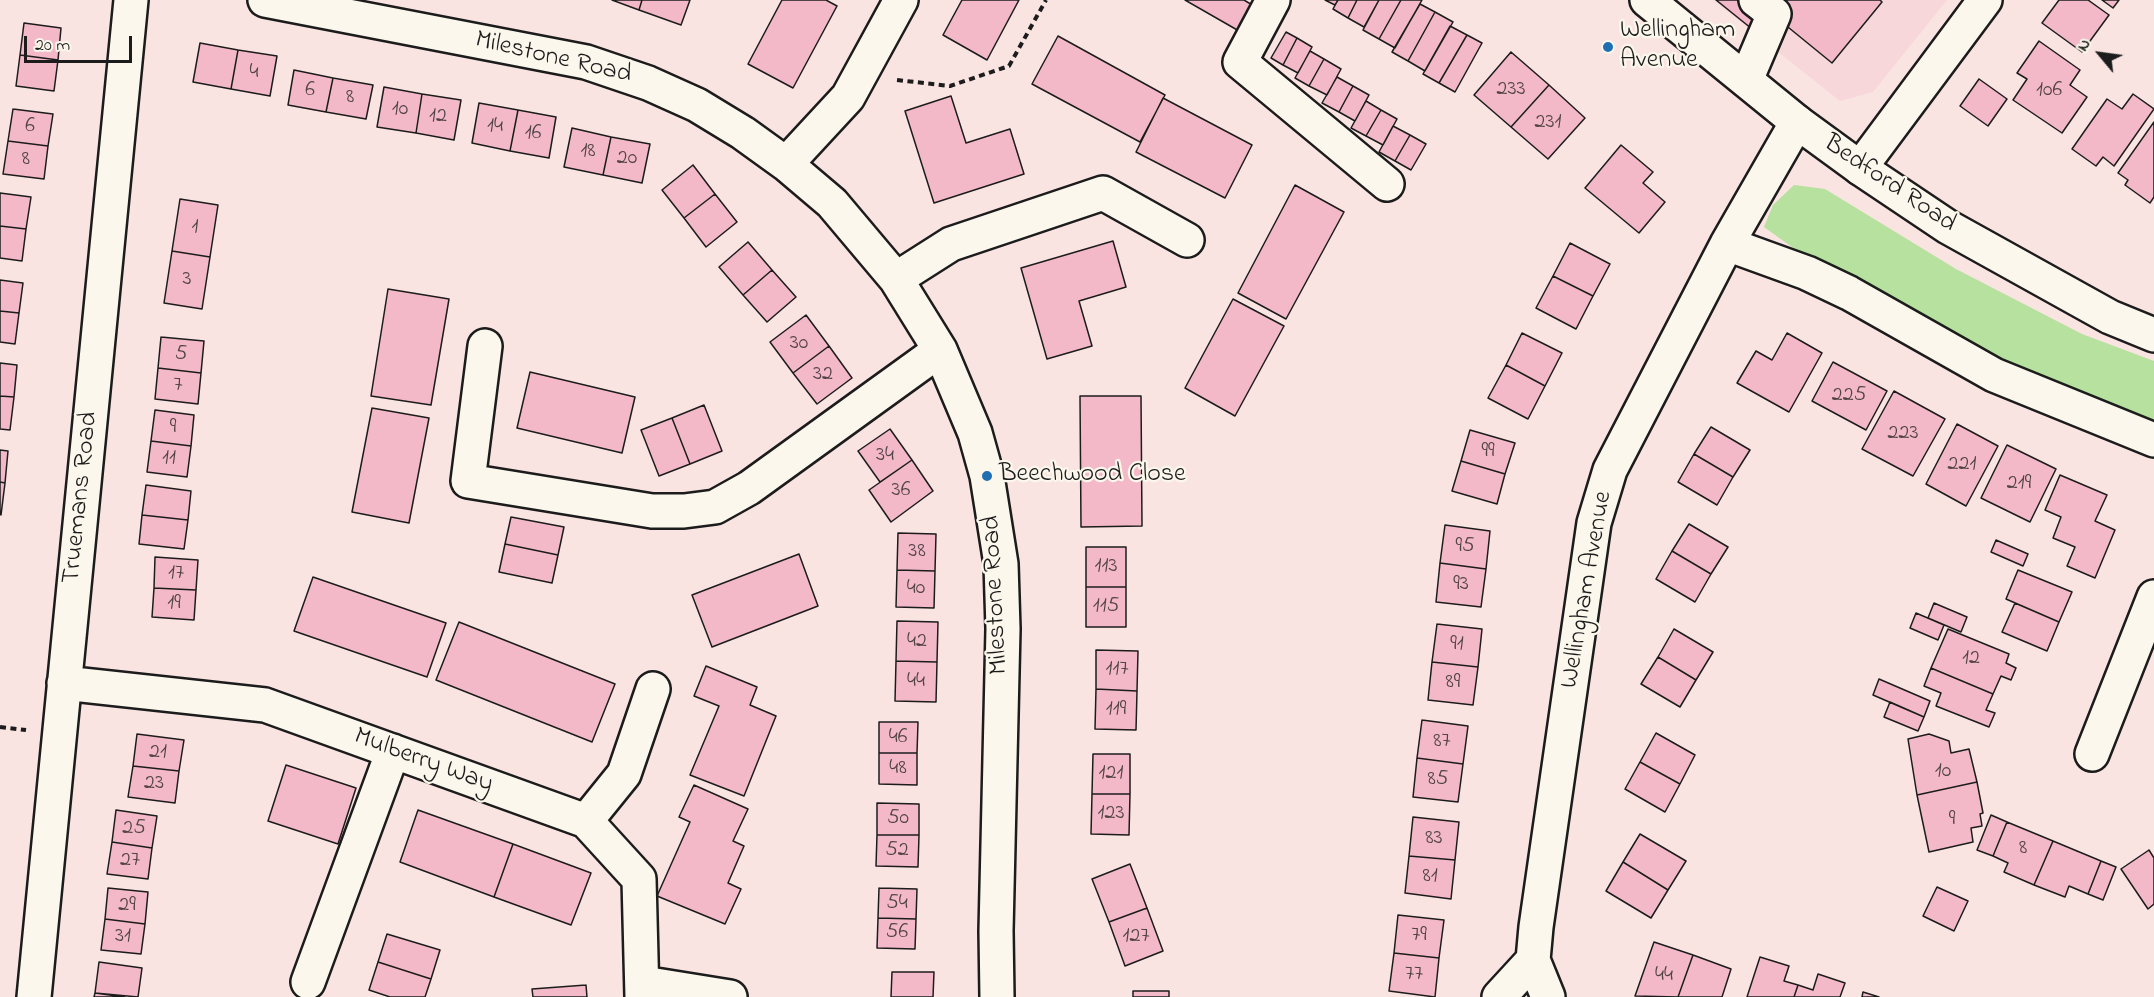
<!DOCTYPE html>
<style>
body{margin:0}
#map{position:relative;width:2154px;height:997px;overflow:hidden;background:#f9e4e2;font-family:"Indie Flower",sans-serif}
canvas{display:block}
.north{position:absolute;left:2070px;top:24px;width:60px;height:60px;-webkit-text-stroke:4px #fbf7ec;paint-order:stroke;rotate:299deg;font-size:16px;font-weight:700;line-height:24px;text-align:center;color:#1c1c1c}
.north::after{content:'';display:block;margin:auto;width:21px;height:27px;background:#1c1c1c;clip-path:polygon(50% 0,100% 100%,50% 72%,0 100%)}
.scale{position:absolute;left:24px;top:36px;width:108px;height:27px;box-sizing:border-box;border:3px solid #1c1c1c;border-top:0;padding-left:8px;font-size:18px;line-height:21px;white-space:nowrap;color:#1c1c1c;-webkit-text-stroke:4px #fbf7ec;paint-order:stroke}
</style>
<div id="map">
<canvas width="2154" height="997"></canvas>
<div class="north">N</div>
<div class="scale">20 m</div>
</div>
<script>
const ctx = document.querySelector('canvas').getContext('2d');
ctx.lineJoin = 'round';
function paint(path, color) { ctx.fillStyle = color; ctx.fill(path, 'evenodd'); }
const shape = rows => new Path2D(rows.map(r => 'M' + r).join(''));
function strokePath(path, color, width, dash) { ctx.strokeStyle = color; ctx.lineWidth = width; ctx.lineCap = dash ? 'butt' : 'round'; ctx.setLineDash(dash || []); ctx.stroke(path); }
function drawText(font, color, halo, rows, align = 'center') {
  ctx.font = font + ' "Indie Flower",sans-serif'; ctx.lineWidth = 4.5; ctx.setLineDash([]); ctx.textBaseline = 'middle'; ctx.strokeStyle = halo; ctx.fillStyle = color; for (const [text, x, y, turn = 0] of rows) {
    ctx.save(); ctx.translate(x, y); ctx.rotate((+turn || 0) * Math.PI / 180); ctx.textAlign = isNaN(turn) ? turn : align; if (halo) ctx.strokeText(text, 0, 0); ctx.fillText(text, 0, 0); ctx.restore();
  }
}
paint(shape([
 [1713,0,1947,0,1873,92,1840,101]
]), '#f7d7da');
paint(shape([
 [1794,185,1825,189,1956,269,2082,334,2154,361,2154,427,2048,385,1810,260,1764,227,1773,205]
]), '#b6e19e');
const building = shape([
 [612,0,642,0,639,10,612,0],
 [642,0,690,0,681,25,639,10,642,0],
 [782,0,826,0,837,6,793,88,748,64,782,0],
 [962,0,1019,0,987,60,943,35,962,0],
 [1185,0,1244,0,1254,6,1239,31,1185,0],
 [1325,0,1338,0,1335,5,1325,0],
 [1338,0,1357,0,1348,18,1333,9,1338,0],
 [1357,0,1379,0,1364,27,1348,18,1357,0],
 [1379,0,1401,0,1379,39,1363,30,1379,0],
 [1401,0,1422,0,1395,48,1379,39,1401,0],
 [1716,0,1880,0,1882,2,1832,63,1772,14,1757,33,1716,0],
 [2059,0,2088,0,2109,15,2082,52,2042,23,2059,0],
 [2102,0,2119,0,2113,8,2102,0],
 [1420,4,1435,12,1408,61,1392,52,1420,4],
 [1435,12,1453,22,1425,71,1408,61,1435,12],
 [24,23,61,28,58,60,20,55,24,23],
 [1450,26,1467,35,1439,83,1423,74,1450,26],
 [1286,32,1297,38,1283,65,1271,58,1286,32],
 [1467,35,1482,43,1455,92,1439,83,1467,35],
 [1058,36,1165,95,1140,142,1032,84,1058,36],
 [1297,38,1312,47,1298,73,1283,65,1297,38],
 [2039,41,2080,70,2070,85,2087,97,2062,133,2013,100,2027,79,2017,73,2039,41],
 [200,43,238,50,231,89,193,82,200,43],
 [238,50,277,56,270,96,231,89,238,50],
 [1310,51,1324,59,1309,86,1295,78,1310,51],
 [1511,52,1549,85,1511,127,1474,95,1511,52],
 [20,55,58,60,54,91,16,86,20,55],
 [1324,59,1341,69,1327,95,1309,86,1324,59],
 [294,70,333,78,326,112,288,105,294,70],
 [1337,77,1353,86,1339,112,1322,103,1337,77],
 [333,78,373,85,366,119,326,112,333,78],
 [1979,79,2007,99,1988,126,1960,106,1979,79],
 [1549,85,1585,118,1548,159,1511,127,1549,85],
 [1353,86,1369,95,1355,121,1339,112,1353,86],
 [384,87,422,94,416,133,377,127,384,87],
 [422,94,461,100,454,140,416,133,422,94],
 [2133,94,2154,109,2114,166,2103,157,2096,166,2072,149,2107,99,2122,109,2133,94],
 [951,96,966,143,1010,129,1024,174,934,203,905,111,951,96],
 [1163,98,1252,145,1225,198,1136,152,1163,98],
 [1366,101,1381,110,1366,136,1351,128,1366,101],
 [479,103,518,110,510,151,472,143,479,103],
 [13,109,53,114,48,146,8,141,13,109],
 [518,110,556,117,549,158,510,151,518,110],
 [1381,110,1397,119,1383,145,1366,136,1381,110],
 [2154,122,2154,197,2150,203,2125,185,2128,180,2118,173,2154,122],
 [1393,126,1410,135,1395,161,1379,152,1393,126],
 [572,128,611,137,603,175,564,167,572,128],
 [1410,135,1426,144,1411,170,1395,161,1410,135],
 [611,137,650,144,642,183,603,175,611,137],
 [8,141,48,146,44,179,3,174,8,141],
 [1621,145,1653,172,1643,183,1665,202,1639,233,1585,188,1621,145],
 [693,165,715,194,684,218,662,190,693,165],
 [1295,185,1344,212,1286,319,1238,293,1295,185],
 [0,193,31,197,26,229,0,226,0,193],
 [715,194,737,222,706,247,684,218,715,194],
 [180,199,218,205,210,257,172,251,180,199],
 [0,226,26,229,22,261,0,258,0,226],
 [1113,241,1126,287,1079,301,1092,346,1047,359,1021,268,1113,241],
 [748,242,772,270,743,295,719,267,748,242],
 [1570,243,1610,264,1593,296,1553,276,1570,243],
 [172,251,210,257,202,309,164,303,172,251],
 [772,270,796,297,767,322,743,295,772,270],
 [1553,276,1593,296,1576,329,1536,308,1553,276],
 [0,280,23,283,19,313,0,311,0,280],
 [388,289,449,299,431,405,371,396,388,289],
 [1233,299,1284,326,1235,416,1185,388,1233,299],
 [0,311,19,313,15,344,0,342,0,311],
 [806,315,829,346,793,373,770,342,806,315],
 [1522,333,1562,353,1545,386,1506,365,1522,333],
 [1787,333,1822,353,1789,412,1737,383,1756,351,1772,360,1787,333],
 [161,337,204,341,201,373,158,368,161,337],
 [829,346,852,378,817,404,793,373,829,346],
 [1833,362,1887,391,1866,430,1812,401,1833,362],
 [0,363,17,365,14,397,0,396,0,363],
 [1506,365,1545,386,1528,419,1488,398,1506,365],
 [158,368,201,373,198,404,155,399,158,368],
 [530,372,635,397,622,453,517,428,530,372],
 [1894,391,1945,419,1913,476,1862,449,1894,391],
 [0,396,14,397,10,430,0,429,0,396],
 [1080,396,1141,396,1142,526,1081,527,1080,396],
 [704,405,722,451,690,464,672,418,704,405],
 [372,408,429,418,409,523,352,512,372,408],
 [155,410,194,415,191,446,151,441,155,410],
 [672,418,690,464,659,476,641,430,672,418],
 [1957,424,1998,446,1966,506,1926,484,1957,424],
 [1711,427,1750,450,1733,477,1694,454,1711,427],
 [890,429,912,460,880,482,858,451,890,429],
 [1470,430,1515,443,1505,474,1461,461,1470,430],
 [151,441,191,446,187,477,147,472,151,441],
 [2007,445,2056,469,2030,522,1981,498,2007,445],
 [0,450,8,451,5,483,0,482,0,450],
 [1694,454,1733,477,1717,505,1678,482,1694,454],
 [912,460,933,491,891,522,869,490,912,460],
 [1461,461,1505,474,1497,504,1452,491,1461,461],
 [2060,475,2107,495,2095,521,2115,530,2095,578,2067,566,2075,547,2053,538,2061,517,2045,510,2060,475],
 [0,482,5,483,1,515,0,514,0,482],
 [146,485,191,491,188,520,142,515,146,485],
 [142,515,188,520,184,549,139,544,142,515],
 [511,517,564,527,558,555,505,544,511,517],
 [1689,524,1728,547,1711,574,1672,551,1689,524],
 [1445,525,1490,531,1486,569,1440,563,1445,525],
 [898,533,936,534,935,571,897,570,898,533],
 [1996,540,2028,554,2023,566,1991,552,1996,540],
 [505,544,558,555,552,583,499,572,505,544],
 [1086,547,1126,547,1126,587,1086,587,1086,547],
 [1672,551,1711,574,1695,602,1656,579,1672,551],
 [799,554,818,606,712,647,692,595,799,554],
 [155,557,198,560,196,590,154,588,155,557],
 [1440,563,1486,569,1481,607,1436,602,1440,563],
 [897,570,935,571,934,608,896,607,897,570],
 [2018,570,2072,592,2059,622,2006,599,2018,570],
 [313,577,446,623,427,677,294,631,313,577],
 [1086,587,1126,587,1126,627,1086,627,1086,587],
 [154,588,196,590,194,620,152,617,154,588],
 [1934,603,1967,617,1961,632,1928,618,1934,603],
 [2015,603,2059,622,2047,651,2002,632,2015,603],
 [1916,613,1944,625,1938,640,1910,628,1916,613],
 [897,621,938,622,937,662,896,661,897,621],
 [459,622,615,684,592,742,436,680,459,622],
 [1437,624,1482,629,1478,667,1432,662,1437,624],
 [1674,629,1713,652,1696,680,1658,657,1674,629],
 [1948,629,2009,654,2006,663,2016,668,2011,680,2001,676,1993,694,1931,668,1948,629],
 [1096,650,1138,651,1137,691,1096,689,1096,650],
 [1658,657,1696,680,1680,707,1641,684,1658,657],
 [896,661,937,662,936,702,895,701,896,661],
 [1432,662,1478,667,1473,705,1428,700,1432,662],
 [706,666,757,687,750,705,776,716,744,796,690,775,719,706,694,696,706,666],
 [1931,668,1993,694,1986,710,1995,713,1989,727,1936,706,1941,693,1924,686,1931,668],
 [1879,679,1930,701,1924,717,1873,695,1879,679],
 [1096,689,1137,691,1136,730,1095,729,1096,689],
 [1890,702,1924,717,1918,731,1884,717,1890,702],
 [1422,720,1468,726,1463,764,1417,758,1422,720],
 [879,722,918,722,917,753,879,753,879,722],
 [1656,733,1695,755,1680,784,1640,762,1656,733],
 [137,734,184,740,179,771,133,766,137,734],
 [1929,734,1949,741,1951,753,1969,749,1977,782,1917,795,1908,739,1929,734],
 [879,753,917,753,917,785,879,784,879,753],
 [1093,754,1130,754,1130,794,1092,794,1093,754],
 [1417,758,1463,764,1458,802,1413,797,1417,758],
 [1640,762,1680,784,1665,812,1625,789,1640,762],
 [286,765,356,788,338,844,268,821,286,765],
 [133,766,179,771,175,803,128,797,133,766],
 [1977,782,1983,813,1980,814,1982,826,1971,828,1973,842,1929,852,1917,795,1977,782],
 [694,785,748,809,733,841,744,846,728,883,741,889,725,924,657,896,690,822,679,817,694,785],
 [1092,794,1130,794,1129,835,1091,834,1092,794],
 [877,803,919,804,919,835,877,835,877,803],
 [116,810,157,816,152,848,112,842,116,810],
 [418,810,513,844,494,897,400,862,418,810],
 [1991,815,2007,822,1993,856,1977,850,1991,815],
 [1413,817,1459,822,1455,860,1409,856,1413,817],
 [2007,822,2053,841,2034,885,2004,872,2008,863,1993,856,2007,822],
 [1640,834,1686,861,1668,890,1623,862,1640,834],
 [877,835,919,835,918,867,876,866,877,835],
 [2053,841,2101,861,2088,894,2069,886,2065,897,2034,885,2053,841],
 [112,842,152,848,148,879,107,874,112,842],
 [513,844,591,873,571,925,494,897,513,844],
 [2149,850,2154,858,2154,904,2148,909,2121,869,2149,850],
 [1409,856,1455,860,1451,899,1405,893,1409,856],
 [2101,861,2116,867,2103,900,2088,894,2101,861],
 [1623,862,1668,890,1651,918,1606,891,1623,862],
 [1130,864,1147,908,1109,922,1092,879,1130,864],
 [1937,887,1968,901,1954,931,1923,916,1937,887],
 [108,888,148,892,145,924,105,919,108,888],
 [879,888,917,889,916,919,878,918,879,888],
 [1147,908,1163,951,1125,966,1109,922,1147,908],
 [1398,915,1444,920,1439,958,1394,953,1398,915],
 [878,918,916,919,915,949,877,948,878,918],
 [105,919,145,924,141,954,101,950,105,919],
 [387,934,440,950,431,979,378,962,387,934],
 [1654,942,1693,955,1678,997,1635,996,1654,942],
 [1394,953,1439,958,1435,997,1389,991,1394,953],
 [1693,955,1731,969,1722,997,1678,997,1693,955],
 [1760,957,1789,966,1784,981,1798,985,1794,997,1747,997,1760,957],
 [99,962,142,968,138,997,95,993,99,962],
 [378,962,431,979,425,997,390,997,369,990,378,962],
 [892,972,934,972,933,997,891,997,892,972],
 [1818,974,1845,983,1840,997,1794,997,1798,985,1813,990,1818,974],
 [586,985,587,997,533,997,532,989,586,985],
 [1133,991,1169,991,1169,997,1133,997,1133,991],
 [1863,992,1879,997,1862,997,1863,992],
 [95,993,124,997,94,997,95,993]
]);
paint(building, '#f3b9c9');
strokePath(building, '#1c1c1c', 1.5);
const minor = shape([
 [265,0,586,62,648,83,697,105,743,133,786,164,832,203,896,279,940,350,975,433,987,476,1001,564,1003,629,996,931,997,997],
 [1273,0,1240,62,1387,184],
 [1746,80,1774,14,1756,0],
 [786,164,848,97,901,0],
 [1860,168,1985,0],
 [1727,244,1807,273,1849,293,1994,375,2154,440],
 [896,279,951,244,1103,193,1187,240],
 [485,346,468,481,652,511,684,511,715,507,749,488,940,350],
 [64,683,265,705,586,821,639,879,642,997],
 [2092,754,2154,597],
 [586,821,624,774,653,689],
 [308,982,393,751],
 [643,983,730,997],
 [34,997,131,0],
 [1499,997,1533,960],
 [1548,997,1533,960,1536,927,1594,523,1610,470,1727,244,1797,122]
]);
const major = shape([
 [1647,0,1797,122,1860,168,1948,227,2110,317,2154,335]
]);
strokePath(minor, '#1c1c1c', 38);
strokePath(major, '#1c1c1c', 38);
strokePath(shape([
 [897,80,950,86,1009,66,1046,0],
 [0,727,26,730]
]), '#1c1c1c', 4, [6, 4.5]);
strokePath(minor, '#fbf7ec', 33);
strokePath(major, '#fbf7ec', 33);
for (const [x, y, r, color] of [
 [1608,47,6,"#1f6fb2"],
 [987,476,6,"#1f6fb2"]
]) { const dot = new Path2D(); dot.arc(x, y, r, 0, 2 * Math.PI); ctx.fillStyle = color; ctx.fill(dot); strokePath(dot, '#fbf7ec', 2); }
drawText('22px', '#524347', null, [
 ["4",254,73],
 ["233",1511,90],
 ["6",310,91],
 ["106",2049,91],
 ["8",350,98],
 ["10",400,110],
 ["12",438,117],
 ["231",1548,123],
 ["6",30,127],
 ["14",495,127],
 ["16",533,134],
 ["18",588,152],
 ["20",627,159],
 ["8",26,160],
 ["1",195,228],
 ["3",187,280],
 ["30",799,344],
 ["5",181,355],
 ["32",823,375],
 ["7",178,386],
 ["225",1849,396],
 ["9",173,428],
 ["223",1903,434],
 ["99",1488,452],
 ["34",885,456],
 ["11",169,459],
 ["221",1962,465],
 ["219",2019,484],
 ["36",901,491],
 ["95",1465,547],
 ["38",917,552],
 ["113",1106,567],
 ["17",176,574],
 ["93",1461,585],
 ["40",916,589],
 ["19",174,604],
 ["115",1106,607],
 ["42",917,642],
 ["91",1457,645],
 ["12",1971,659],
 ["117",1117,670],
 ["44",916,682],
 ["89",1453,683],
 ["119",1116,710],
 ["46",898,738],
 ["87",1442,742],
 ["21",158,753],
 ["48",898,769],
 ["10",1943,772],
 ["121",1111,774],
 ["85",1438,780],
 ["23",154,784],
 ["123",1111,814],
 ["50",898,819],
 ["9",1952,820],
 ["25",134,829],
 ["83",1434,839],
 ["8",2023,849],
 ["52",897,851],
 ["27",130,861],
 ["81",1430,877],
 ["54",897,904],
 ["29",127,906],
 ["56",897,933],
 ["79",1419,936],
 ["31",123,937],
 ["127",1136,937],
 ["77",1414,975],
 ["44",1664,976]
]);
drawText('26px', '#1c1c1c', '#fbf7ec', [
 ["Wellingham",1620,32],
 ["Avenue",1620,62],
 ["Beechwood Close",999,476]
], 'left');
drawText('26px', '#1c1c1c', '#fbf7ec', [
 ["Milestone Road",553,59,13],
 ["Bedford Road",1889,185,34],
 ["Truemans Road",82,498,-84],
 ["Wellingham Avenue",1588,590,-80],
 ["Milestone Road",997,595,-93],
 ["Mulberry Way",423,762,20]
]);
</script>
